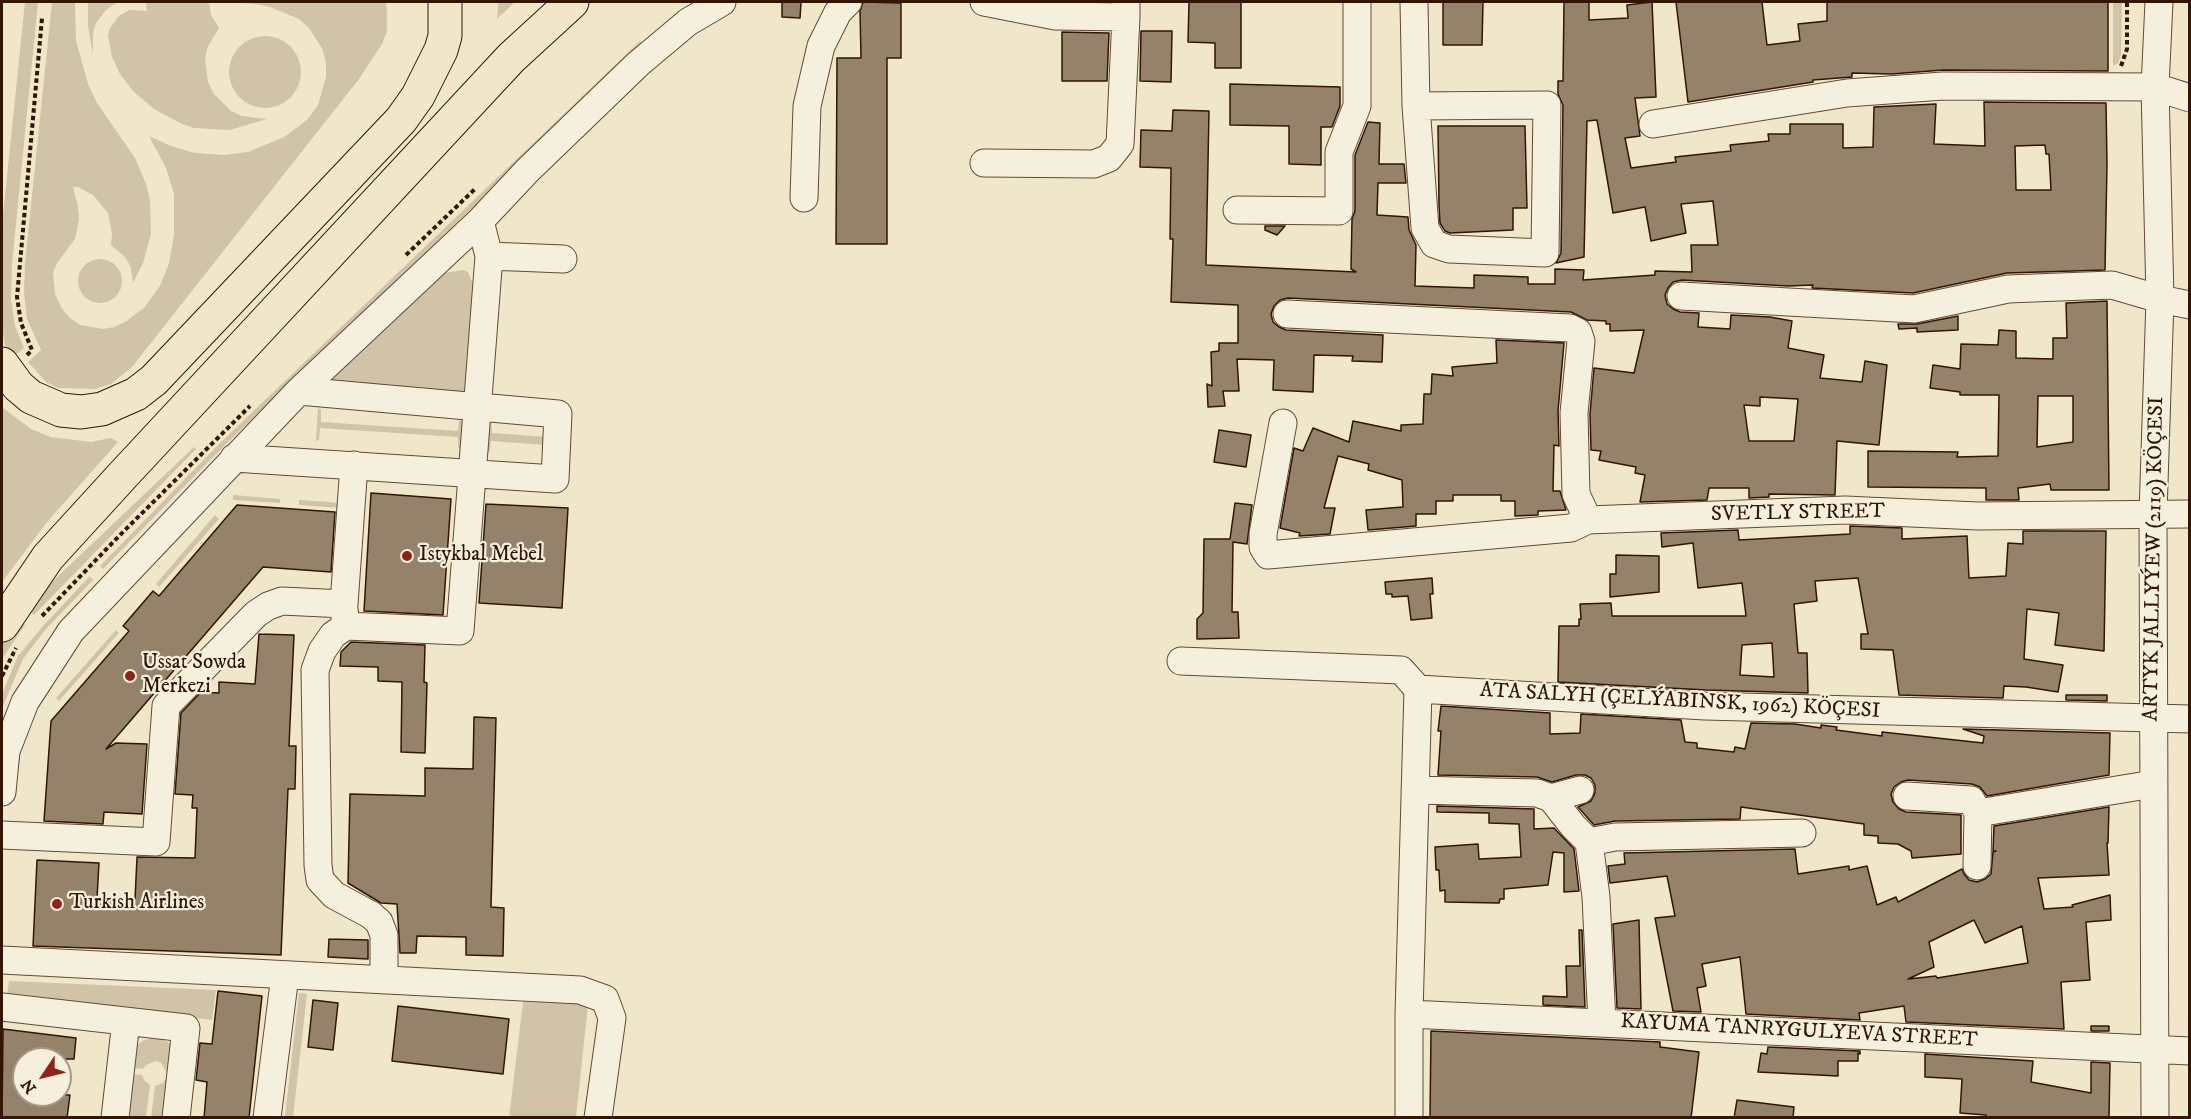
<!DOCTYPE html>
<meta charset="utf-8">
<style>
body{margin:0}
#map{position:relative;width:2191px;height:1119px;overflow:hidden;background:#f0e7ca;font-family:"IM FELL DW Pica",serif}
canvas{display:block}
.frame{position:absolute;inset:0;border:3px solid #321503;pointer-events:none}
.north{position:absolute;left:12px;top:1047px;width:60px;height:60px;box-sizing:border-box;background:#f5efdd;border:2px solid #a79886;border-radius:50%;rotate:235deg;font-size:16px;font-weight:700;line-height:24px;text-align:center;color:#321503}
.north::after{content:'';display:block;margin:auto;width:21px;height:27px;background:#8f2418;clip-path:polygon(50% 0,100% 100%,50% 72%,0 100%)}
</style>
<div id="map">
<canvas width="2191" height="1119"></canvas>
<div class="frame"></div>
<div class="north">N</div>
</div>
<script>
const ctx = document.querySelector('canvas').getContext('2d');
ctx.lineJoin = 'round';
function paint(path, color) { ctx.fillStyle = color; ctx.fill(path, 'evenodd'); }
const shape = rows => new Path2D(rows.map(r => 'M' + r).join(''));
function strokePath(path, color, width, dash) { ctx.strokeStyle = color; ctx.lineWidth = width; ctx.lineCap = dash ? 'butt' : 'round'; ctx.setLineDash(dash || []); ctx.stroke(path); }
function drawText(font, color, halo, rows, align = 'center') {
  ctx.font = font + ' "IM FELL DW Pica",serif'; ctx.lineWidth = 4.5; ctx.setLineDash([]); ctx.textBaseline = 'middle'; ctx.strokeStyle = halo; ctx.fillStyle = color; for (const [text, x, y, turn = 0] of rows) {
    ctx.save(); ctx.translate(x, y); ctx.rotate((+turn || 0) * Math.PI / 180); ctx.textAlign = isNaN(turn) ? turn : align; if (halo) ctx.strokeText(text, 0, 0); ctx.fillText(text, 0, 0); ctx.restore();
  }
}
paint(shape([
 [25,2,38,2,12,264,11,299,15,326,24,348,13,357,5,345,2,329,2,225],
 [52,2,75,2,76,41,88,84,97,103,135,158,146,184,150,201,151,234,143,263,133,283,131,268,126,258,111,245,112,234,108,213,93,195,78,187,73,187,78,206,79,220,75,239,57,263,53,273,55,294,62,309,70,318,80,325,103,329,114,327,125,322,144,308,160,286,169,263,174,236,174,194,166,168,149,136,171,146,195,153,223,155,248,152,284,137,307,120,318,105,326,77,326,64,323,50,309,28,299,19,270,7,256,4,225,2,386,2,387,13,387,31,382,44,359,79,132,367,111,384,95,389,58,388,46,382,28,362,41,350,27,319,24,293,25,263],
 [88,2,118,2,106,10,96,23,93,33,93,54,88,26],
 [146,2,209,2,211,15,219,28,208,46,205,58,208,82,214,94,231,111,242,116,267,119,230,130,194,128,182,124,154,109,133,91,120,74,112,57,108,36,110,28,119,16,129,10,147,11],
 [498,2,515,2,497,19,498,6],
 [2113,2,2122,2,2121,55,2118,63,2113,66],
 '229 72a36 36 0 1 1 72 0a36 36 0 1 1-72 0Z',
 [640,41,643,44,223,447,103,569,100,566,220,443],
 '78 281a22 22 0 1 1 44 0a22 22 0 1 1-44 0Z',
 [464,270,468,272,473,284,465,393,325,382,443,273],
 [2,407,31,429,51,437,91,442,111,438,118,442,47,522,2,582],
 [318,408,321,410,321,422,458,431,459,421,461,419,465,419,461,451,458,447,458,437,320,428,319,440,316,441],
 [491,420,492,433,547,437,546,445,491,441,490,451,487,453,488,422],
 [194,447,196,449,34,615,26,608,54,580],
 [233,495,280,499,280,503,233,500],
 [299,500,342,503,342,508,299,505],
 [215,515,219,519,159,587,156,584],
 [90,576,93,580,46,629,23,659,2,708,2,694,18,656,43,626],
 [15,616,25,625,2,659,2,637],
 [116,630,119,633,59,701,56,698],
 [9,981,216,990,212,1020,7,996],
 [299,993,307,994,293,1117,285,1117],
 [523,1002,582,1003,588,1005,576,1117,509,1118],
 [158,1037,171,1044,175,1074,167,1073,161,1063,156,1061,146,1065,143,1069,132,1068,137,1045,144,1040],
 [132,1074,142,1075,144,1080,150,1085,146,1117,126,1118],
 [166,1078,174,1079,169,1117,151,1118,155,1086,163,1083]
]), '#d0c3a8');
const building = shape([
 [782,2,801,2,800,18,782,17,782,2],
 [863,2,901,3,901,58,887,58,887,244,836,244,837,58,861,58,860,11,863,2],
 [1189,2,1241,2,1241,68,1215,68,1215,43,1188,42,1189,2],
 [1443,2,1483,2,1482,45,1443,45,1443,2],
 [1564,2,1589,2,1589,20,1628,18,1627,5,1652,2,1656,97,1635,98,1640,136,1625,138,1631,168,1676,162,1675,157,1731,151,1730,145,1769,141,1768,134,1790,134,1790,124,1843,124,1843,148,1873,147,1874,107,1936,104,1934,144,1985,146,1984,102,2106,103,2107,164,2105,270,2007,273,1913,293,1812,288,1813,285,1788,286,1682,280,1673,282,1668,288,1665,295,1667,304,1673,309,1680,312,1699,313,1698,327,1730,329,1731,315,1770,317,1792,321,1788,348,1824,355,1820,378,1862,382,1865,361,1887,365,1879,445,1837,441,1835,495,1769,494,1769,497,1749,498,1749,488,1709,488,1707,500,1640,502,1645,475,1635,473,1636,467,1599,460,1601,451,1591,450,1590,414,1594,368,1634,373,1644,330,1610,331,1610,324,1606,324,1606,321,1587,320,1571,312,1288,298,1280,300,1274,306,1271,314,1273,322,1279,327,1286,330,1383,335,1382,362,1352,361,1353,356,1314,355,1313,392,1273,390,1274,360,1237,359,1239,391,1223,391,1225,406,1208,407,1207,384,1212,386,1211,352,1219,351,1219,343,1238,343,1238,305,1171,302,1173,239,1170,239,1171,168,1140,167,1141,130,1172,131,1173,110,1209,111,1206,265,1356,272,1351,269,1352,219,1355,211,1355,155,1368,122,1380,123,1379,164,1404,164,1406,183,1378,183,1377,215,1408,217,1409,230,1416,245,1415,286,1474,288,1474,275,1528,277,1528,284,1555,284,1555,269,1584,270,1583,280,1655,275,1655,271,1692,272,1691,245,1718,245,1713,201,1681,204,1686,233,1651,241,1645,207,1613,213,1597,120,1587,121,1584,257,1556,263,1561,253,1563,105,1558,94,1558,81,1563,81,1564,2],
 [2045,145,2046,154,2049,154,2051,190,2016,190,2015,146,2045,145],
 [1760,397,1798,399,1794,441,1749,441,1744,405,1760,406,1760,397],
 [1676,2,1762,2,1767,45,1800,41,1798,24,1827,21,1827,2,2108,2,2108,71,1943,70,1892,74,1852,73,1852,77,1813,80,1813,82,1688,102,1676,2],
 [1141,31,1172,31,1171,82,1140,81,1141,31],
 [1062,32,1109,33,1107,81,1062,81,1062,32],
 [1230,84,1340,87,1340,106,1332,127,1321,127,1321,165,1289,164,1289,126,1230,125,1230,84],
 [1438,126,1525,126,1527,208,1513,208,1513,230,1450,233,1445,231,1440,223,1439,205,1438,126],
 [1265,226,1285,226,1277,235,1265,230,1265,226],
 [2107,301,2109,490,2051,490,2050,484,2018,488,2019,500,1986,500,1986,488,1868,487,1868,451,1958,452,1957,457,1998,456,1999,395,1960,395,1960,392,1930,388,1933,365,1960,369,1961,344,1998,345,1999,330,2016,331,2016,358,2053,359,2053,338,2067,338,2066,303,2107,301],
 [2038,396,2073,396,2073,442,2037,447,2038,396],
 [1958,316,1958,330,1917,332,1917,328,1899,329,1898,324,1917,324,1958,316],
 [1496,340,1564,343,1558,411,1559,446,1554,445,1553,491,1560,491,1566,510,1538,511,1538,515,1515,516,1515,501,1501,501,1501,495,1453,495,1453,501,1436,501,1436,514,1416,514,1416,526,1368,530,1366,510,1403,507,1402,480,1368,470,1369,464,1338,456,1324,508,1335,508,1330,534,1299,536,1300,533,1280,528,1294,448,1303,451,1313,428,1349,442,1353,421,1401,431,1401,425,1423,424,1424,394,1431,394,1432,374,1453,376,1452,367,1497,363,1496,340],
 [1219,430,1251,435,1246,467,1214,462,1219,430],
 [371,493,451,499,443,615,364,611,371,493],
 [1235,503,1252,505,1247,544,1233,542,1232,612,1238,612,1239,638,1197,639,1197,619,1203,613,1204,539,1230,539,1235,503],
 [486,504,568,508,562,608,479,603,486,504],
 [237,505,335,512,331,572,263,567,106,749,116,743,147,744,142,814,104,812,103,824,44,821,51,721,129,631,123,626,153,591,159,596,237,505],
 [1850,526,1902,528,1902,539,1967,536,1969,578,2006,576,2008,543,2023,544,2023,531,2106,531,2104,651,2055,645,2059,613,2027,609,2024,659,2063,665,2058,692,2026,687,2004,686,2003,698,1899,695,1893,650,1861,649,1861,634,1868,634,1858,578,1815,581,1817,601,1794,604,1798,653,1807,653,1808,693,1706,690,1558,682,1559,626,1579,626,1579,619,1581,619,1580,604,1611,603,1612,616,1746,616,1742,583,1698,588,1693,543,1662,547,1661,533,1738,530,1739,540,1850,534,1850,526],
 [1772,643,1774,677,1740,675,1742,645,1772,643],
 [1616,555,1659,556,1659,592,1610,597,1610,574,1616,574,1616,555],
 [1432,578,1433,594,1430,594,1432,618,1411,620,1408,596,1392,597,1392,594,1386,594,1385,582,1432,578],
 [259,634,294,635,289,746,296,746,295,789,288,789,281,955,33,946,37,860,99,863,97,898,135,900,137,857,195,858,197,808,192,808,193,795,175,794,181,713,201,692,219,693,219,682,255,684,259,634],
 [351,642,425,645,424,682,427,683,425,753,401,752,402,682,378,681,378,667,340,666,341,652,351,642],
 [2066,695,2107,695,2107,701,2066,700,2066,695],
 [1441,706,1550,713,1550,734,1580,733,1581,714,1681,720,1685,742,1697,743,1697,748,1734,752,1735,747,1745,749,1751,723,1795,724,1821,728,1821,725,1837,727,1836,730,1882,736,1882,732,1983,743,1984,736,1963,729,2110,733,2109,775,1987,796,1980,787,1972,784,1908,780,1901,782,1894,787,1891,794,1893,802,1899,809,1906,812,1961,815,1961,854,1912,858,1911,851,1898,844,1878,843,1878,836,1864,835,1864,824,1741,807,1740,819,1615,821,1594,825,1578,807,1591,801,1595,793,1595,785,1591,778,1585,775,1576,775,1552,782,1537,777,1438,775,1441,731,1438,731,1441,706],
 [474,717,496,718,491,907,504,908,503,956,466,955,466,937,417,936,416,953,400,953,397,904,381,903,348,883,350,794,425,796,425,768,473,769,474,717],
 [1437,806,1534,809,1534,829,1554,828,1574,849,1579,891,1564,892,1564,853,1553,852,1548,885,1504,889,1504,899,1500,899,1499,903,1445,902,1445,890,1440,891,1439,870,1436,870,1435,847,1478,844,1479,859,1521,857,1519,824,1489,823,1489,813,1437,812,1437,806],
 [2109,807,2108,843,2107,843,2109,875,2038,878,2044,909,2073,907,2072,905,2110,895,2111,920,2086,922,2090,980,2061,982,2064,1029,1906,1022,1904,1006,1859,1013,1860,1020,1746,1014,1740,957,1702,964,1706,986,1697,988,1701,1012,1673,1011,1655,918,1675,916,1667,876,1610,883,1608,866,1625,864,1624,853,1795,849,1798,874,1849,866,1849,870,1867,866,1877,905,1896,897,1898,902,1962,869,1964,874,1969,880,1977,882,1985,879,1991,874,1993,852,1996,851,1993,851,1994,826,2109,807],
 [1974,920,1985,943,2022,926,2028,963,1937,978,1936,976,1908,979,1934,967,1929,942,1974,920],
 [1639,920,1641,1009,1617,1008,1613,924,1639,920],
 [1579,930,1582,930,1585,1007,1543,1005,1543,996,1567,997,1566,966,1580,966,1579,930],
 [329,939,368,940,368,959,328,957,329,939],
 [218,991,262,996,249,1118,204,1118,207,1082,196,1080,200,1043,212,1044,218,991],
 [313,1000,338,1003,333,1050,308,1047,313,1000],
 [398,1006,509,1019,503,1074,392,1061,398,1006],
 [2091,1026,2109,1026,2109,1031,2091,1031,2091,1026],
 [3,1029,76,1038,74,1059,24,1059,24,1095,70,1095,67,1118,2,1118,3,1029],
 [1431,1031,1660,1042,1660,1047,1699,1052,1691,1118,1430,1118,1431,1031],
 [1768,1047,1860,1051,1860,1054,1858,1053,1858,1061,1838,1061,1838,1076,1758,1072,1761,1053,1767,1054,1768,1047],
 [1925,1054,2033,1061,2031,1082,2091,1093,2091,1062,2110,1063,2109,1118,1986,1118,1986,1115,1960,1113,1962,1079,1925,1077,1925,1054],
 [1737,1100,1794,1107,1793,1118,1734,1118,1737,1100]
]);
paint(building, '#95826a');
strokePath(building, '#321503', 1.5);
const minor = shape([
 [984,2,1055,16,1126,17,1126,2],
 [1414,2,1416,106,1425,228,1434,244,1449,249,1545,253,1547,105,1416,106],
 [1653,124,1847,93,1943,86,2155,87,2190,98],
 [984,163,1094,164,1109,158,1120,144,1126,17],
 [804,198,807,106,821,46,838,12,848,2],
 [1237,210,1339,211,1339,152,1357,106,1357,2],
 [489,256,563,259],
 [1681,296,1914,309,2008,289,2112,285,2160,299,2190,305],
 [1287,314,1570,328,1578,332,1581,341,1574,413,1576,494,1588,520,1845,510,1978,516,2190,514],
 [1283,423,1263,534,1263,547,1268,555,1571,528,1588,520],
 [234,458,555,479,558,414,299,391],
 [344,609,346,626,333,635,322,651,315,670,318,865,320,880,334,895,371,915,379,922,384,935,384,980],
 [346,626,460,631,489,256,480,221],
 [1181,661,1401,670,1418,689,1705,706,2190,719],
 [1415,790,1537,793,1551,798,1573,826,1589,842,1596,897,1602,1023],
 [2,792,6,751,25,702,71,631,299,391,480,221,528,170,638,64,688,22,722,2],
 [1907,796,1971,800,1978,813],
 [1551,798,1580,790],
 [2,835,156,842,166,706,256,614,268,606,282,601,344,604,354,465],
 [1589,842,1615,837,1802,833],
 [1977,866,1978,813,2153,784],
 [2,960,580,990,605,999,612,1018,598,1118],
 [2,1007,186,1028,176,1118],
 [1409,1014,2190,1051],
 [115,1118,126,1021],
 [267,1118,285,975],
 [1409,1118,1409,1014,1418,689],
 [2155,1118,2153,514,2160,299,2155,87,2159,2]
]);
const highway = shape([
 [2,364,18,386,31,397,61,410,81,412,102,409,136,394,154,380,401,120,418,96,441,50,445,36,445,2],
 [2,625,48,557,123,475,511,58,572,2]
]);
strokePath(minor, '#624a35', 29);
strokePath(highway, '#321503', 35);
strokePath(shape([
 [2121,66,2127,49,2127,2],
 [406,255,476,188],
 [27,355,32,350,21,323,17,297,42,18],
 [42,616,119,536,250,406],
 [2,676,16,648]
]), '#321503', 4, [4.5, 3]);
strokePath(minor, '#f5efdd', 27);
strokePath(highway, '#f0e7ca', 33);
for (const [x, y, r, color] of [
 [407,556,6,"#8f2418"],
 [130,676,6,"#8f2418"],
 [57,904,6,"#8f2418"]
]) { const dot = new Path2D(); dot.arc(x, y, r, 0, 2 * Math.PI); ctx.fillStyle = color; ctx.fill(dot); strokePath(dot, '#f5efdd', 2); }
drawText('21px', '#321503', '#f5efdd', [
 ["SVETLY STREET",1798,514,-1],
 ["ARTYK JALLYÝEW (2119) KÖÇESI",2155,559,-89],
 ["ATA SALYH (ÇELÝABINSK, 1962) KÖÇESI",1680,702,3],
 ["KAYUMA TANRYGULYEVA STREET",1799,1032,3]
]);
drawText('21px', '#321503', '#f5efdd', [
 ["Istykbal Mebel",419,556],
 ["Ussat Sowda",142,664],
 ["Merkezi",142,688],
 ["Turkish Airlines",69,904]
], 'left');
</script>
